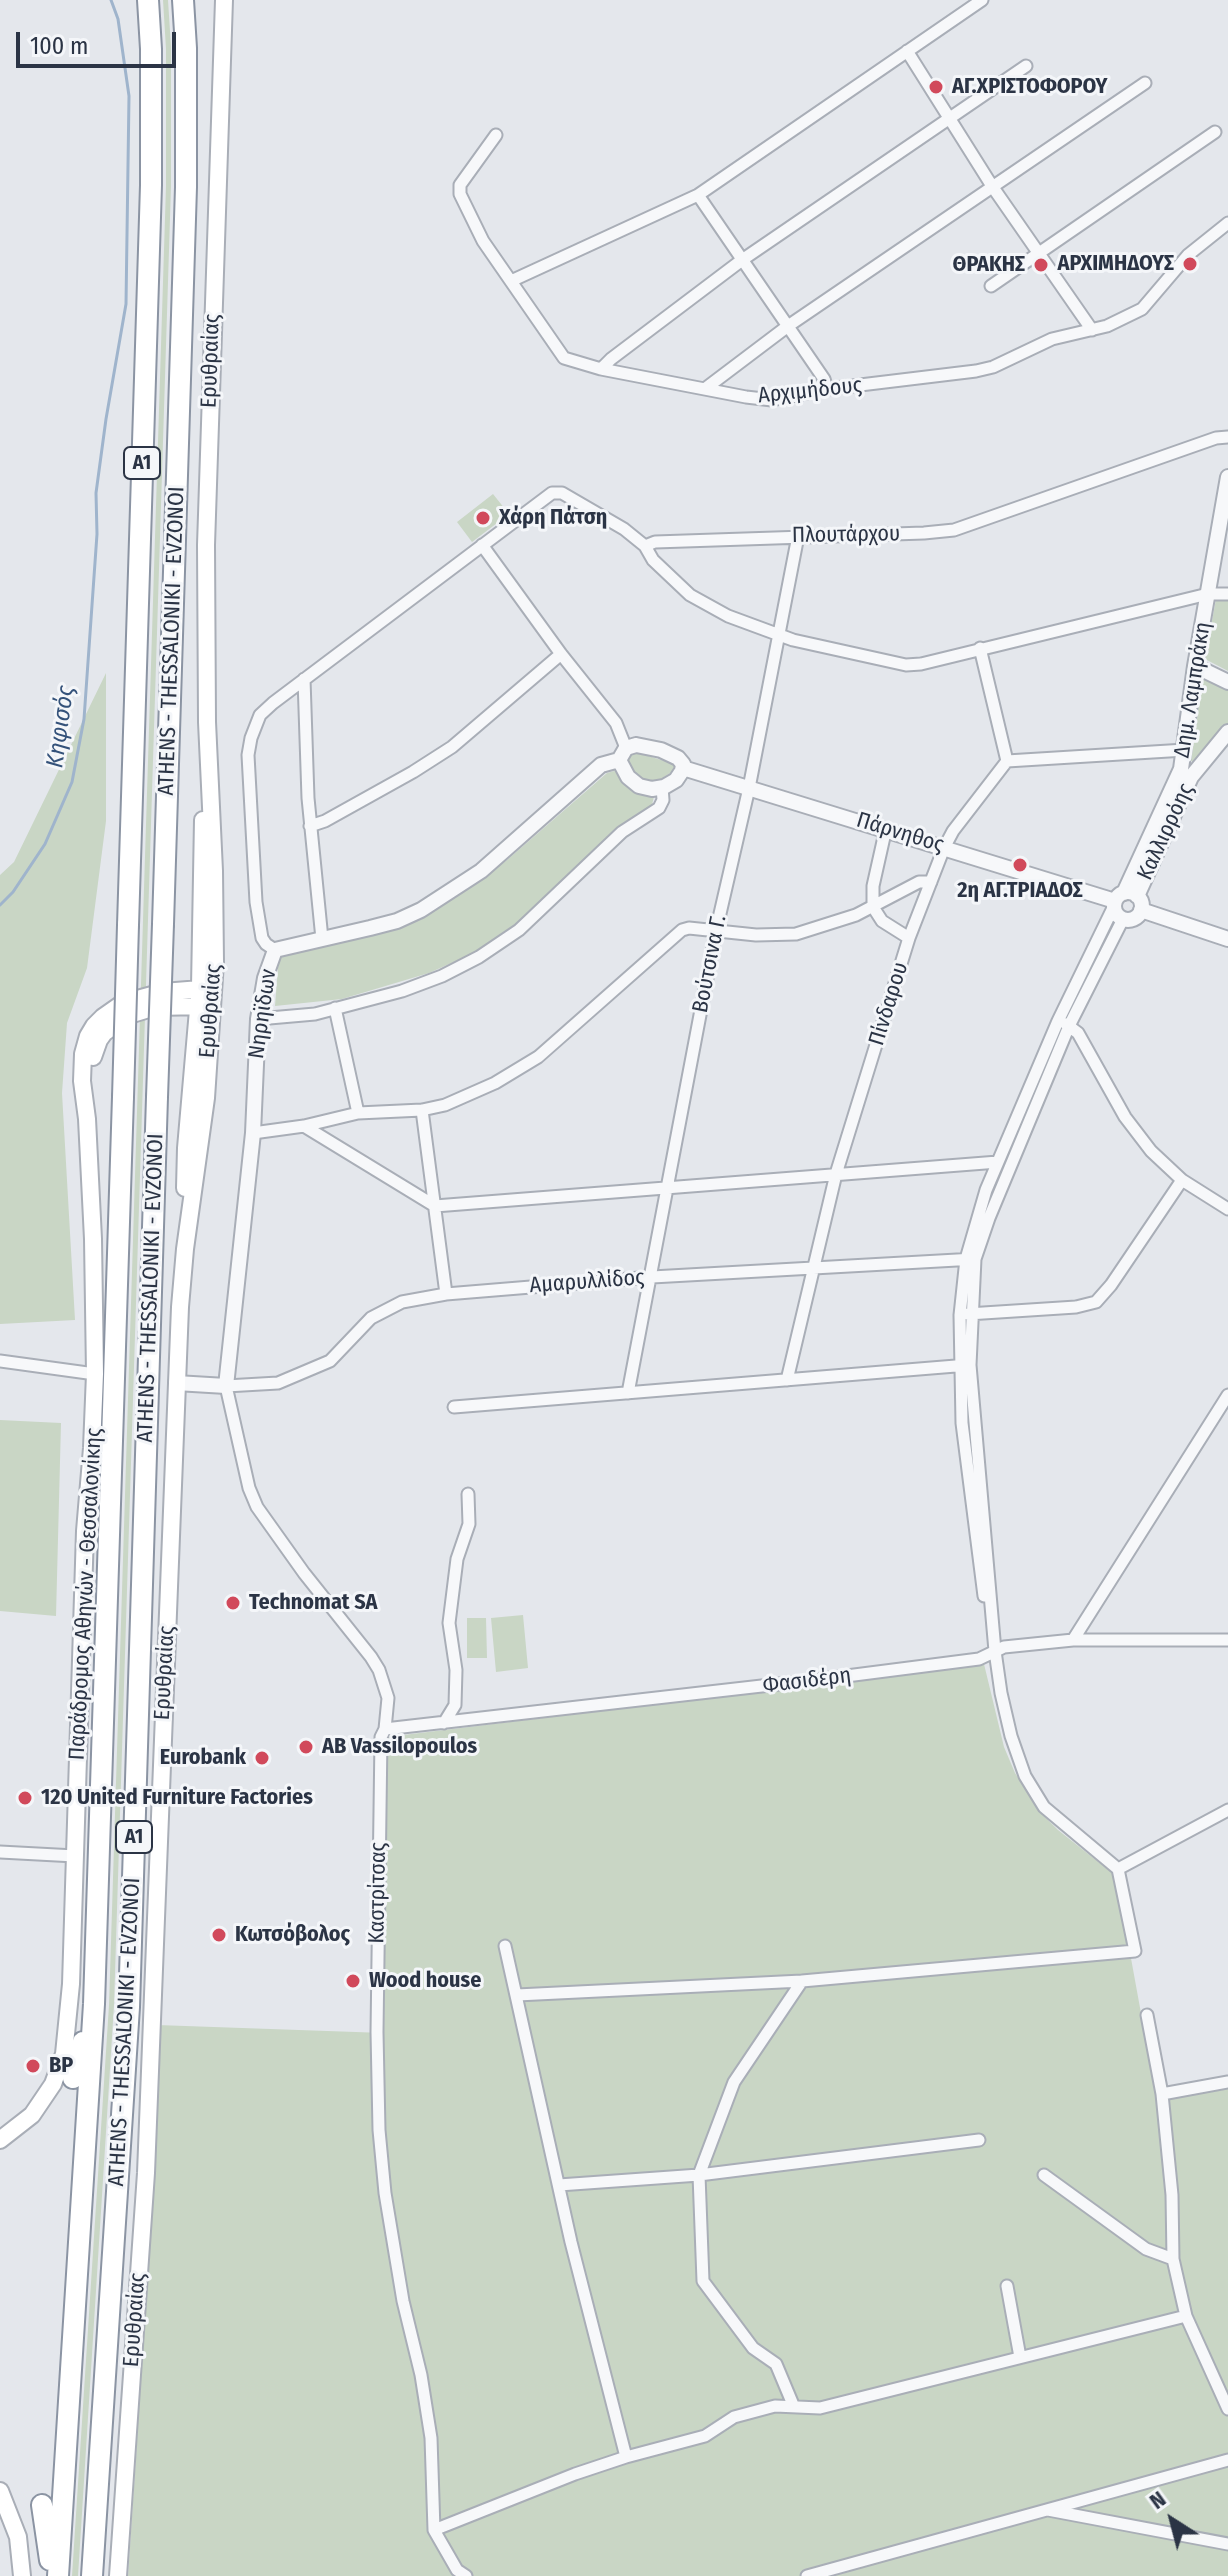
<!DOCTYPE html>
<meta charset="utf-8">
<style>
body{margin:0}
#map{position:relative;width:1228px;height:2576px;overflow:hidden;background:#e4e7ec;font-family:"Fira Sans Condensed",sans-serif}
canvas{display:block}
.north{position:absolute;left:1132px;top:2480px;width:80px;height:80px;-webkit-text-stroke:6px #f4f6f9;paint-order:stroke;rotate:324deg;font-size:22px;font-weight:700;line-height:32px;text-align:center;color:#2b3445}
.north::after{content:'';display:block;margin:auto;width:28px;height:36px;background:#2b3445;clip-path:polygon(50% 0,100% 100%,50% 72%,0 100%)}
.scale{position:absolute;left:16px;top:32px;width:160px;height:36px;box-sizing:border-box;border:4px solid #2b3445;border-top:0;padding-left:10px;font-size:24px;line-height:28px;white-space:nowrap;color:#2b3445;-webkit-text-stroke:6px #f4f6f9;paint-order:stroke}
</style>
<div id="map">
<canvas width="1228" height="2576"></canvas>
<div class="north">N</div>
<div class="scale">100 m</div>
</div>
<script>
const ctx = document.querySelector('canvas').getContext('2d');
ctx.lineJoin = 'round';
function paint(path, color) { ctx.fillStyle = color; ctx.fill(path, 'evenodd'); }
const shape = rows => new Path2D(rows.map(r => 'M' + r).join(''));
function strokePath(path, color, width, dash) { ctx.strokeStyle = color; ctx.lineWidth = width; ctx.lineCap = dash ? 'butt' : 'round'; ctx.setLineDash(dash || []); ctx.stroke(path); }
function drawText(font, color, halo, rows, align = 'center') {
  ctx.font = font + ' "Fira Sans Condensed",sans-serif'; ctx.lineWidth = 6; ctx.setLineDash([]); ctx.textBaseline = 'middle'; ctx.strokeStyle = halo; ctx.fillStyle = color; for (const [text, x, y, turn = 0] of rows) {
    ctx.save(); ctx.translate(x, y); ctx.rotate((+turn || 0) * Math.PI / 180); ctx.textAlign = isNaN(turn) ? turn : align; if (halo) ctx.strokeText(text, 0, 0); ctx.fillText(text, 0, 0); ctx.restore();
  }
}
paint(shape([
 [163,0,168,0,171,47,171,186,114,2005,78,2576,72,2576,109,2005,166,186,166,49],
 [493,494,509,514,472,542,457,522],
 [1216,599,1228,600,1228,671,1205,659],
 [106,673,106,821,87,968,67,1023,62,1093,75,1320,0,1324,0,875,14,862],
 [1200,675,1228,689,1228,724,1193,762,1188,759],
 [633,754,642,754,674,764,676,769,655,783,643,781,630,770,626,760],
 [614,771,619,772,623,783,633,790,655,792,652,805,629,820,538,906,487,947,429,973,342,999,275,1006,279,955,387,931,433,910,480,880,507,860,607,773],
 [0,1420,61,1423,56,1616,0,1611],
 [523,1615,528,1668,496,1672,491,1618],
 [467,1618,486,1618,487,1658,467,1658],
 [984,1664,1004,1747,1015,1773,1043,1815,1058,1830,1116,1876,1157,2101,1228,2089,1228,2576,128,2576,137,2442,157,2025,384,2033,387,1737]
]), '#c9d6c5');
strokePath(shape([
 [0,905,13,892,45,844,72,782,84,719,97,534,96,493,106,419,126,304,129,96,118,19,111,0]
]), '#9fb4cc', 3);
const minor = shape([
 [907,51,992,186,1092,330],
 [496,135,460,185,460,194,483,241,564,358,601,369,746,397,772,400,827,389,976,371,993,367,1052,339,1107,326,1142,309,1188,255,1228,223],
 [698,195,824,379,827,389],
 [511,281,698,195,982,0],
 [991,286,1215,132],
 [601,369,611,359,742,260,1026,66],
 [706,388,788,326,1145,83],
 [482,545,561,654,616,723,626,748],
 [645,546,655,542,924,533,954,530,1216,438,1228,437],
 [980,648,1007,761],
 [304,679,308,798,322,939],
 [1007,761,1185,750],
 [310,826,325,821,413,772,452,747,561,654],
 [886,828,873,886,873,907,882,921,909,938],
 [275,950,266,944,262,938,256,902,248,755,251,738,260,715,273,703,552,493,562,493,624,529,645,546,653,560,690,595,728,616,793,640,906,665,921,664,1208,594,1228,594],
 [335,1008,358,1113],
 [258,1019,315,1014,402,991,442,976,479,957,519,930,622,832,659,808,663,800,662,787],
 [1066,1024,1078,1033,1125,1117,1151,1151,1182,1180,1228,1209],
 [422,1110,446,1294],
 [304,1126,435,1206,998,1162],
 [253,1133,304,1126,358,1113,422,1110,445,1105,495,1083,538,1057,682,930,689,928,756,935,796,934,856,915,919,882,931,882],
 [968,1314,1076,1307,1096,1302,1111,1285,1182,1180],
 [0,1361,95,1374],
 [787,1380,836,1174,909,938,944,848,953,831,1007,761],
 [628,1393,716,931,749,788,798,536],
 [454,1407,968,1365],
 [984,1596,962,1423,960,1315,966,1259,986,1190,1058,1021,1114,906],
 [1073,1640,1228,1395],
 [444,1723,455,1705,456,1670,449,1623,457,1559,469,1524,468,1494],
 [385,1729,823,1679,979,1659,1004,1647,1073,1640,1228,1640],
 [0,1852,75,1856],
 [1118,1869,1044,1807,1025,1776,1011,1736,1001,1693,995,1651,970,1365,975,1259,989,1218,1069,1026,1123,919],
 [1118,1869,1228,1810],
 [505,1946,571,2242,626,2457],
 [517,1995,802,1981,1135,1951,1118,1869],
 [1147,2015,1162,2094,1172,2195,1173,2259,1186,2316,1228,2409],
 [1162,2094,1228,2082],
 [1044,2175,1146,2249,1173,2259],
 [559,2185,699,2175,979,2140],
 [1007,2286,1020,2357],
 [794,2407,776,2364,753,2348,703,2281,699,2175,734,2082,802,1981],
 [1048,2510,1228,2544],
 [434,2530,575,2474,626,2457,705,2436,734,2417,775,2406,820,2408,1186,2316],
 [466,2576,457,2570,434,2530,431,2438,421,2375,403,2301,385,2193,379,2130,377,2032,381,1737,385,1729,388,1698,379,1670,371,1657,304,1573,257,1507,249,1488,226,1386,278,1383,330,1361,371,1318,402,1302,446,1294,652,1277,975,1259],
 [807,2576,1228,2460]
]);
const tertiary = shape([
 [1195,666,1228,682],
 [636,745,661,750,678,758,683,764,682,771,676,780,664,787,652,789,639,786,628,777,619,760,626,748,636,745],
 [683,768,1115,901],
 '1114 906a14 14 0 1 1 28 0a14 14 0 1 1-28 0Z',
 [1124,893,1181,769,1195,666,1228,477],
 [1137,896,1191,777,1228,732],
 [1141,910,1228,939],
 [176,1383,226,1386,253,1133,258,1019,265,978,275,950,370,928,397,921,421,910,481,871,601,765,619,760]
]);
const secondary = shape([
 [93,1057,99,1040,104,1033,129,1015,155,1007,206,1006],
 [185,1188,186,1148,200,987,203,820],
 [0,2140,32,2115,53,2084,64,2054,71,1984,85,1531,92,1448,95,1374,93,1239,87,1119,82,1081,83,1054,88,1036,94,1026,103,1017,123,1003,163,992,213,988],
 [0,2491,18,2537,22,2576],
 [118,2576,146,2173,180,1307,185,1249,206,1098,215,962,214,871,207,722,206,545,224,0]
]);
const motorway = shape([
 [163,924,186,187,186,48,183,0],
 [128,925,151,185,151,49,148,0],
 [73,2078,83,2042],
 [42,2505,50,2560],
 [58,2576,94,2004,123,1097],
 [92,2576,129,2007,157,1097]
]);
strokePath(minor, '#a9aeb7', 15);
strokePath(tertiary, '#a9aeb7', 18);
strokePath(secondary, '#a9aeb7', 20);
strokePath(motorway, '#8b94a3', 24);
strokePath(minor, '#f7f8fa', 11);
strokePath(tertiary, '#f7f8fa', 14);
strokePath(secondary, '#fff', 16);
strokePath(motorway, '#fff', 20);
const motorwayBridge = shape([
 [123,1097,128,925],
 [157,1097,163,924]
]);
strokePath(motorwayBridge, '#8b94a3', 24, []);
strokePath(motorwayBridge, '#fff', 20);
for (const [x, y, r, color] of [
 [936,87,8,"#d1495b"],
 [1190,264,8,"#d1495b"],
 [1041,265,8,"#d1495b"],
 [483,518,8,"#d1495b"],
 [1020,865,8,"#d1495b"],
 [233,1603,8,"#d1495b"],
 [306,1747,8,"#d1495b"],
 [262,1758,8,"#d1495b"],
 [25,1798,8,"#d1495b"],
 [219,1935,8,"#d1495b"],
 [353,1981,8,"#d1495b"],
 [33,2066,8,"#d1495b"]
]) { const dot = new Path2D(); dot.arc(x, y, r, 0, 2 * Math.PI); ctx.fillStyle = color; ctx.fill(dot); strokePath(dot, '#f4f6f9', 3); }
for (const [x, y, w] of [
 [142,463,36],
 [134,1837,36]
]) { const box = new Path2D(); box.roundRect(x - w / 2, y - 16, w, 32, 6); ctx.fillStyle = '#f4f6f9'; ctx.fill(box); strokePath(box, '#2b3445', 2); }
drawText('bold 20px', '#2b3445', null, [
 ["Α1",142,463],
 ["Α1",134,1837]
]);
drawText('bold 22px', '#2b3445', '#f4f6f9', [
 ["ΑΓ.ΧΡΙΣΤΟΦΟΡΟΥ",952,87],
 ["ΑΡΧΙΜΗΔΟΥΣ",1174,264,"right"],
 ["ΘΡΑΚΗΣ",1025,265,"right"],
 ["Χάρη Πάτση",499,518],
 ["2η ΑΓ.ΤΡΙΑΔΟΣ",1020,891,"center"],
 ["Technomat SA",249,1603],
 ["AB Vassilopoulos",322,1747],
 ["Eurobank",246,1758,"right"],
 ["120 United Furniture Factories",41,1798],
 ["Κωτσόβολος",235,1935],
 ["Wood house",369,1981],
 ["BP",49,2066]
], 'left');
drawText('22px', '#2b3445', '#f4f6f9', [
 ["Ερυθραίας",211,361,-88],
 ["Αρχιμήδους",810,391,-6],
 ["Πλουτάρχου",846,535,-1],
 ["ATHENS - THESSALONIKI - EVZONOI",172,641,-88],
 ["Δημ. Λαμπράκη",1193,690,-81],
 ["Καλλιρρόης",1166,832,-65],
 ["Πάρνηθος",900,833,17],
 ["Βούτσινα Γ.",710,964,-79],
 ["Πίνδαρου",889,1004,-73],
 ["Ερυθραίας",211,1011,-86],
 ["Νηρηϊδων",263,1014,-82],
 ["Αμαρυλλίδος",587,1282,-4],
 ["ATHENS - THESSALONIKI - EVZONOI",151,1288,-88],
 ["Παράδρομος Αθηνών - Θεσσαλονίκης",86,1594,-87],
 ["Ερυθραίας",165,1673,-87],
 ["Φασιδέρη",807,1681,-7],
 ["Καστρίτσας",378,1893,-89],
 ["ATHENS - THESSALONIKI - EVZONOI",125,2032,-87],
 ["Ερυθραίας",135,2320,-86]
]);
drawText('italic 24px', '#34527a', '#f4f6f9', [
 ["Κηφισός",61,727,-82]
]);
</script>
